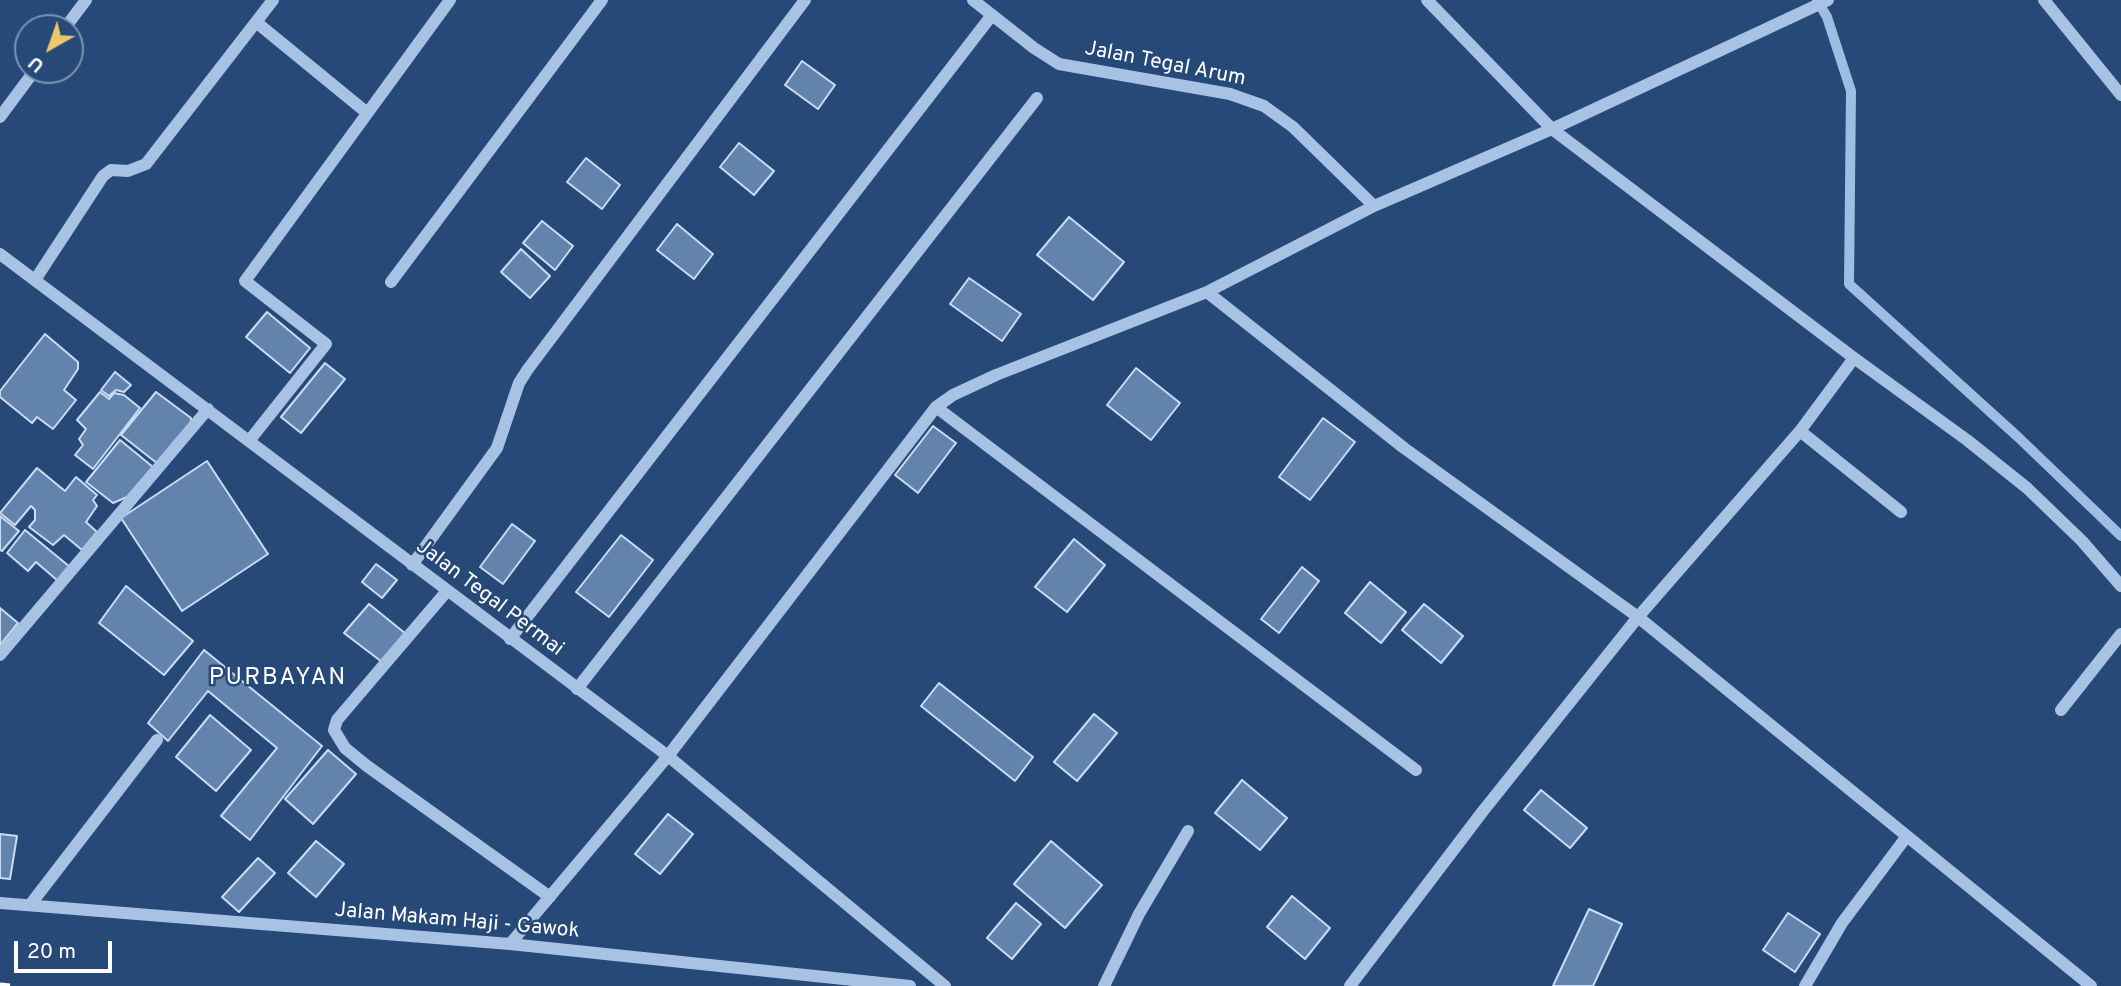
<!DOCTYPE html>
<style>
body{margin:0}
#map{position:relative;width:2121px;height:986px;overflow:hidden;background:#264978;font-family:Overpass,sans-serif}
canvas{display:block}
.north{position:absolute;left:14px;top:14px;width:70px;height:70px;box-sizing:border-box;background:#264978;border:2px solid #7d92ae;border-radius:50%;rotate:220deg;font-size:19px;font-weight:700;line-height:28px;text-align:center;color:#fff}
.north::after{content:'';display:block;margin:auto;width:24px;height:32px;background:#ebc76e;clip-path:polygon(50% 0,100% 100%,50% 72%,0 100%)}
.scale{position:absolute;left:14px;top:941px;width:98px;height:32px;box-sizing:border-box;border:4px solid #fff;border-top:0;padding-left:9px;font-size:21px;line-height:24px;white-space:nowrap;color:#fff;-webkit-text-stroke:5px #264978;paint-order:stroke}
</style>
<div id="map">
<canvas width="2121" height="986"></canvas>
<div class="north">U</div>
<div class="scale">20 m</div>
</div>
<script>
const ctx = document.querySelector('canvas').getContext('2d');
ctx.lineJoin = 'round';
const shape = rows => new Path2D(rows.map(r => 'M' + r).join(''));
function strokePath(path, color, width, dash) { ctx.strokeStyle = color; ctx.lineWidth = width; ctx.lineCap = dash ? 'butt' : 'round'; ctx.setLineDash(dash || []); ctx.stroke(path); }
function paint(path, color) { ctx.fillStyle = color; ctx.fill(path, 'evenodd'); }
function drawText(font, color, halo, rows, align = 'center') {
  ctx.font = font + ' Overpass,sans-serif'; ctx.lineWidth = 5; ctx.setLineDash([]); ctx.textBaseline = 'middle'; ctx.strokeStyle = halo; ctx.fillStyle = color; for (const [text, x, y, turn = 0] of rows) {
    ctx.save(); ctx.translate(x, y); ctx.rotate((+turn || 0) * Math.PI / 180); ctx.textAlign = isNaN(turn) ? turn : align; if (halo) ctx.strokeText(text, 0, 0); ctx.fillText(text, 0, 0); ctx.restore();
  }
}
strokePath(shape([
 [1817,0,1827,17,1851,91,1849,284,2018,437,2121,536]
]), '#9dbde3', 10);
const building = shape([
 [802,61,835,85,818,109,785,85,802,61],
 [739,143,774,171,754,195,720,167,739,143],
 [586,158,620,185,602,209,567,182,586,158],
 [1069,217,1124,262,1093,300,1037,255,1069,217],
 [542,221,573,246,555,270,523,243,542,221],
 [677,224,713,254,694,279,657,250,677,224],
 [521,249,550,276,530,298,501,272,521,249],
 [969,278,1021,314,1002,341,950,304,969,278],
 [267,312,310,348,290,373,246,337,267,312],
 [45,334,78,362,78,369,64,390,76,400,53,429,37,417,32,423,0,397,0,391,45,334],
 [325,363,345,379,301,433,281,417,325,363],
 [1136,368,1180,403,1151,440,1107,405,1136,368],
 [115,372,131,385,124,392,116,390,109,396,101,390,115,372],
 [100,392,109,399,114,393,124,395,140,408,93,469,75,455,83,445,79,439,86,429,77,420,100,392],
 [156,392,191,418,191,423,158,464,121,435,156,392],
 [1323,418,1355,442,1310,500,1279,477,1323,418],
 [933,426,956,443,918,493,895,475,933,426],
 [120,440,153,467,127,497,113,503,86,482,120,440],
 [207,461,268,554,182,611,121,518,207,461],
 [37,468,65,491,76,477,97,495,93,500,97,506,86,522,97,532,82,550,64,535,53,545,29,527,35,520,35,510,31,506,15,525,0,513,37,468],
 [0,516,19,531,2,551,0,550,0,516],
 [512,524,535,541,503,584,480,567,512,524],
 [25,530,70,567,58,581,36,562,28,571,7,553,25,530],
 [621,535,653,560,609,617,576,592,621,535],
 [1074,539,1105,565,1067,612,1035,587,1074,539],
 [376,564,397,580,382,598,362,582,376,564],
 [1302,567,1319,581,1279,633,1261,619,1302,567],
 [1370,582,1406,612,1381,643,1345,613,1370,582],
 [126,586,193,641,164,675,99,623,126,586],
 [369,604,406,634,382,662,344,633,369,604],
 [1424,604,1463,636,1441,663,1402,630,1424,604],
 [0,608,18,623,0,645,0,608],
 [204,650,322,746,250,840,221,816,277,748,208,691,168,741,148,723,204,650],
 [939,683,1033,757,1015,781,921,706,939,683],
 [1094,714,1117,733,1077,781,1054,762,1094,714],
 [210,715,251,750,216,791,176,757,210,715],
 [328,750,356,774,313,824,285,799,328,750],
 [1242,780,1287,818,1260,850,1215,813,1242,780],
 [1541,790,1587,828,1570,848,1524,810,1541,790],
 [668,814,693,834,660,874,635,854,668,814],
 [0,834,17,836,10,879,0,878,0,834],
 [316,841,344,864,316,897,288,873,316,841],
 [1051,841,1102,885,1065,928,1014,884,1051,841],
 [258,858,275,873,239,912,222,897,258,858],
 [1292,896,1330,928,1305,959,1267,927,1292,896],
 [1016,903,1041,924,1012,959,987,938,1016,903],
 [1589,909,1622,924,1593,986,1553,986,1589,909],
 [1788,913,1820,934,1795,972,1763,950,1788,913]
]);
paint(building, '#6283ac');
strokePath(building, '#cadcf3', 2);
strokePath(shape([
 [973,0,1034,48,1059,64,1230,94,1264,106,1293,127,1374,206],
 [1427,0,1552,129,1854,358,1967,440,2027,488,2082,541,2121,586],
 [2044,0,2121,95],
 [256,22,366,112],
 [65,28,86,0],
 [0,117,35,70],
 [0,254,668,756,945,986],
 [35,280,103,176,111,170,128,171,146,164,273,0],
 [391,282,602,0],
 [1207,292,1404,448,1638,617,2091,986],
 [936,407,1416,770],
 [1800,431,1901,512],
 [249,441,326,344,245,281,450,0],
 [412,565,497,448,519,383,528,369,805,0],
 [447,591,337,720,334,730,345,748,367,766,550,897],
 [510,639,992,15],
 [0,655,208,409],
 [577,689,1037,98],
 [2061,710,2121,634],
 [0,903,510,944,910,986],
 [30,905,157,740],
 [510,944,668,756,936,407,953,395,996,375,1207,292,1374,206,1552,129,1828,0],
 [1104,986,1139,914,1188,831],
 [1350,986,1483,811,1638,617,1800,431,1854,358],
 [1805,986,1842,923,1907,836]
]), '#a8c2e3', 12);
strokePath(shape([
 [0,985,10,986]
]), '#fff', 5, [12, 5]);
drawText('21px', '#fff', '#264978', [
 ["Jalan Tegal Arum",1165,65,11],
 ["Jalan Tegal Permai",489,599,37],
 ["Jalan Makam Haji - Gawok",457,922,5]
]);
ctx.letterSpacing = '2px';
drawText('24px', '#fff', '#264978', [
 ["PURBAYAN",278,679]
]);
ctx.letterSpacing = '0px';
</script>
